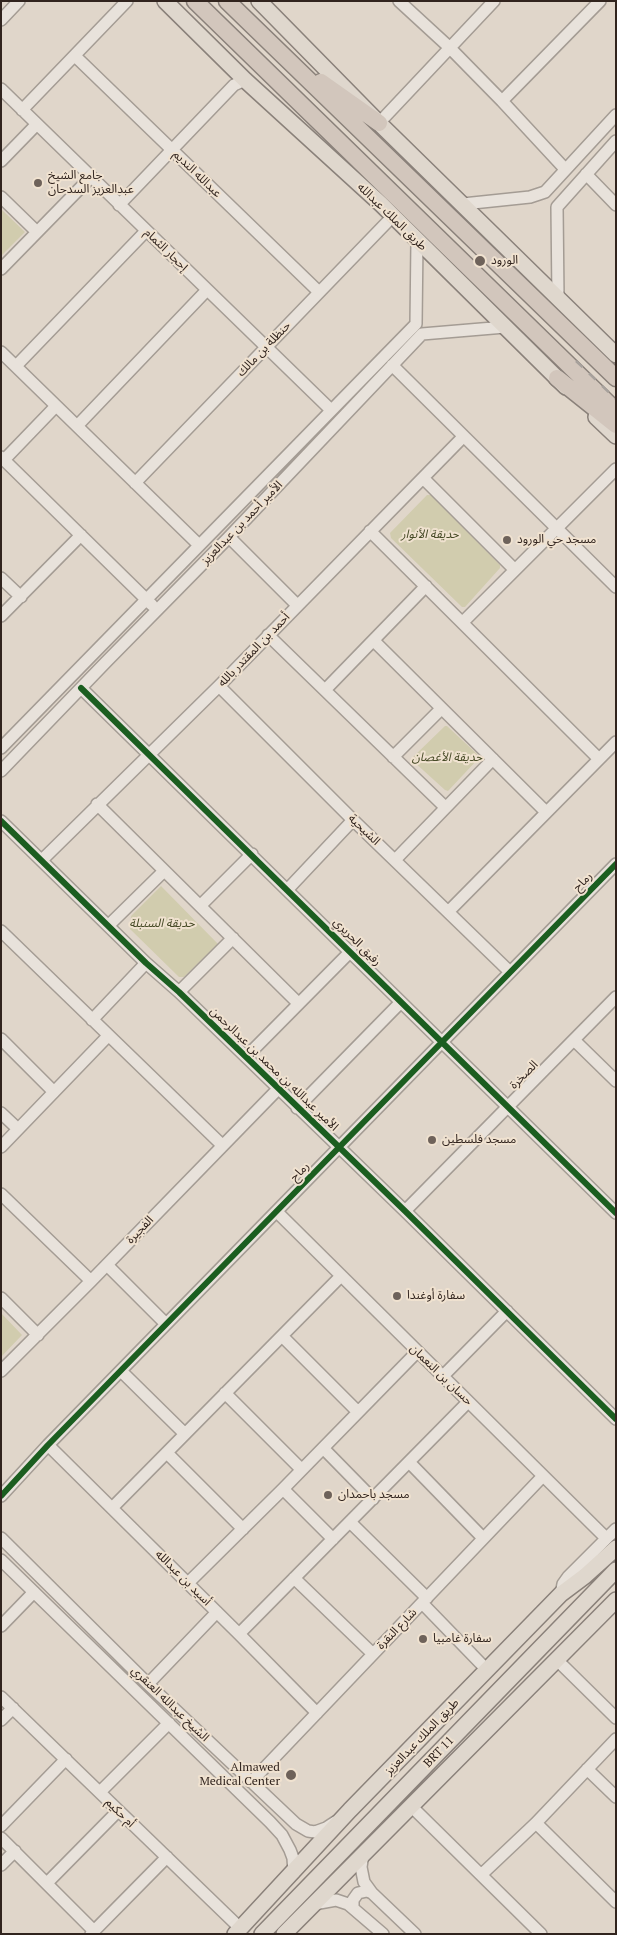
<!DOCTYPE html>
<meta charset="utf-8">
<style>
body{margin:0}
#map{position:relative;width:617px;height:1935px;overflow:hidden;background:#e0d6ca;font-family:"PT Serif",serif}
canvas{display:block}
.frame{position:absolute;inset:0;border:2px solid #31241e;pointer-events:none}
</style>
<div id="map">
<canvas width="617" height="1935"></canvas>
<div class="frame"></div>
</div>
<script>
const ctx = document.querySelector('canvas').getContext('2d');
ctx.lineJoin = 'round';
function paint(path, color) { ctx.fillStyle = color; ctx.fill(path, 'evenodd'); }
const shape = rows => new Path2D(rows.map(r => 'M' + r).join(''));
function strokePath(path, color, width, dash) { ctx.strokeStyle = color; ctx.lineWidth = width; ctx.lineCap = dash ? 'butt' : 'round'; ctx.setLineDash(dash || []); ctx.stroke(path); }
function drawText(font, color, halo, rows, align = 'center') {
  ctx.font = font + ' "PT Serif","Noto Sans Arabic",serif'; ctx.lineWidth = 4; ctx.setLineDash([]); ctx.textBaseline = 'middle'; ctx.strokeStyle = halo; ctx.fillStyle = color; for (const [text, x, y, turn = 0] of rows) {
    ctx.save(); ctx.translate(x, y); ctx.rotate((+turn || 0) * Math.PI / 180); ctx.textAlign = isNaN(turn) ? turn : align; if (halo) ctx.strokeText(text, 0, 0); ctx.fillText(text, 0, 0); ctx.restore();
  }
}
paint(shape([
 [1,209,25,232,1,256],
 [427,495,431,495,500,565,500,568,465,607,462,607,391,538,390,533],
 [445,726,447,726,477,754,478,759,448,791,445,790,413,761,413,757],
 [161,886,218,944,184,977,179,977,130,929,131,916],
 [1,1313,22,1335,1,1357]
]), '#d1ccae');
const minor = shape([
 [399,1,449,47,502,101,565,169],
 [1,20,19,1],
 [75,56,319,292],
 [1,89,331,410],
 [502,101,600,1],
 [22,110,127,1],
 [379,123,494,1],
 [1,161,37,124],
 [586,174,616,205],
 [1,197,37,232],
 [463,204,530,197,545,192,616,115],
 [119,205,234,85,245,80],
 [1,269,91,177],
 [558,298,557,207,616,141],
 [1,352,199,545],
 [392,365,616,587],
 [16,366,146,231],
 [77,426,207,290],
 [1,457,152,605],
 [4,460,56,406],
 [423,478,515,570],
 [135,483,393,216],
 [370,531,599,759],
 [229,537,297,605],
 [1,578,21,597],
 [1,616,81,535],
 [463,622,616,469],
 [268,635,445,807],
 [374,641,546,812],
 [219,686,353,820,510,972],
 [81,688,616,1213],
 [325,690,426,586],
 [1,748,416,324,417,241],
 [393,757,441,709],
 [1,771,106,662,229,537,422,334,505,327],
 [97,804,298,1003],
 [1,821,146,963,179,992,405,1211,616,1419],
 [42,860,219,686,463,437],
 [395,860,493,759],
 [288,889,353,820],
 [201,905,252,854],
 [449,911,616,742],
 [109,925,164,871],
 [1,931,222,1145],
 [179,992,233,938],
 [92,1020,146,963],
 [1,1039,54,1092],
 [574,1040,616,1081],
 [246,1057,351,951],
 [297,1108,401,1002],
 [1,1113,18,1129],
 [1,1147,108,1036],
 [1,1194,91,1281],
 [405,1211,616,997],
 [277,1212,606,1538],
 [107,1265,166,1324],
 [1,1298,38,1335],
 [282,1336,358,1412],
 [1,1371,91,1281,278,1089],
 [121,1371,185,1434],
 [443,1376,507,1311],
 [225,1393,301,1469],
 [48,1445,239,1634,317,1713],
 [323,1448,373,1499],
 [167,1453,243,1529],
 [409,1462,483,1538],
 [283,1489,333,1539],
 [1,1496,48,1445,616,864],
 [112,1508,341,1276],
 [350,1522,427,1598],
 [1,1538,148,1684,296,1824,308,1831,315,1832,326,1828,335,1822],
 [1,1560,270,1822,282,1835,290,1850,293,1858,294,1873],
 [294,1578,373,1654],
 [188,1583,283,1489,417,1352],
 [561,1594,563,1584,568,1577,616,1529],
 [422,1603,487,1670],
 [1,1626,34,1592],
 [239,1634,468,1402],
 [557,1660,616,1718],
 [148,1684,217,1612],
 [1,1697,240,1928],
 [1,1720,13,1708],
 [587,1769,616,1797],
 [251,1782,543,1476],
 [100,1792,169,1723],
 [411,1806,541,1934],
 [536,1823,616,1902],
 [1,1826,66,1759],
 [1,1838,94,1931],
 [363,1854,361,1867,364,1882,372,1893,415,1934],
 [1,1865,15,1851],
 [481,1875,536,1823,616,1739],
 [47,1883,118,1811],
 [314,1904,336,1900,348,1904,383,1934],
 [353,1908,353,1900,358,1893,367,1891,372,1893],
 [91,1934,167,1857]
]);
const major = shape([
 [165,1,245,80,381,204,566,387],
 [259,1,379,123,616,355],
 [596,417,616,436],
 [235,1934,350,1810,561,1594,585,1576,616,1548],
 [262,1934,616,1570],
 [284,1934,616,1600]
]);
const highway = shape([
 [195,1,616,411],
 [227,1,616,378],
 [321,82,379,123],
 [557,378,616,425]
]);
strokePath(minor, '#a49c94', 14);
strokePath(major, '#8a817a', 18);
strokePath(highway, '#8a817a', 19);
strokePath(minor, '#e8e2db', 11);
strokePath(major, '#dfd7cd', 15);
strokePath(highway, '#d2c6bc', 16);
strokePath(shape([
 [576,361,616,399]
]), '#a7a19c', 2.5, [9, 9]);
strokePath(shape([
 [81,688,616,1213],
 [1,821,146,963,179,992,405,1211,616,1419],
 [1,1496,48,1445,616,864]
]), '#1b5e20', 6);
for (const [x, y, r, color] of [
 [38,183,5,"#6e625a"],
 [480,261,6,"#6e625a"],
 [507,540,5,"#6e625a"],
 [432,1140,5,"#6e625a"],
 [397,1296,5,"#6e625a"],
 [328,1495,5,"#6e625a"],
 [423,1639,5,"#6e625a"],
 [291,1775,6,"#6e625a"]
]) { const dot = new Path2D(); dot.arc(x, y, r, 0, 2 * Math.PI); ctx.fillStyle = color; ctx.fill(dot); strokePath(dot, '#f0e2d0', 2); }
drawText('12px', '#31241e', '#f0e2d0', [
 ["عبدالله النديم",197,174,44],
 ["طريق الملك عبدالله",392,217,44],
 ["إحجار الثمام",166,250,44],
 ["حنظلة بن مالك",264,349,-46],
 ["الأمير أحمد بن عبدالعزيز",242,523,-46],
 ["أحمد بن المقتدر بالله",254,650,-46],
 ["الشيحية",364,830,44],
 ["رماح",583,882,-46],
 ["رفيق الحريري",357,942,45],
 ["الأمير عبدالله بن محمد بن عبدالرحمن",274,1069,44],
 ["الصخرة",524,1075,-45],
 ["رماح",300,1172,-46],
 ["الفجيرة",140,1230,-46],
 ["حسان بن النعمان",441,1375,44],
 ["أسيد بن عبدالله",183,1578,45],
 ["شارع النقرة",397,1629,-46],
 ["الشيخ عبدالله العنقري",170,1704,44],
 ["طريق الملك عبدالعزيز",422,1737,-46],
 ["BRT 11",439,1752,-46],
 ["أم حكيم",120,1813,45]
]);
drawText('12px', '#31241e', '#f0e2d0', [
 ["جامع الشيخ",48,176],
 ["عبدالعزيز السدحان",48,190],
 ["الورود",491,261],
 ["مسجد حي الورود",517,540],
 ["مسجد فلسطين",442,1140],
 ["سفارة أوغندا",407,1296],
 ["مسجد باحمدان",338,1495],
 ["سفارة غامبيا",433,1639],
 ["Almawed",280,1768,"right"],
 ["Medical Center",280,1782,"right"]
], 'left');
drawText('italic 12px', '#474b27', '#f0e2d0', [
 ["حديقة الأنوار",430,535],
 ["حديقة الأغصان",447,758],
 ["حديقة السنبلة",162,924]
]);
</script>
